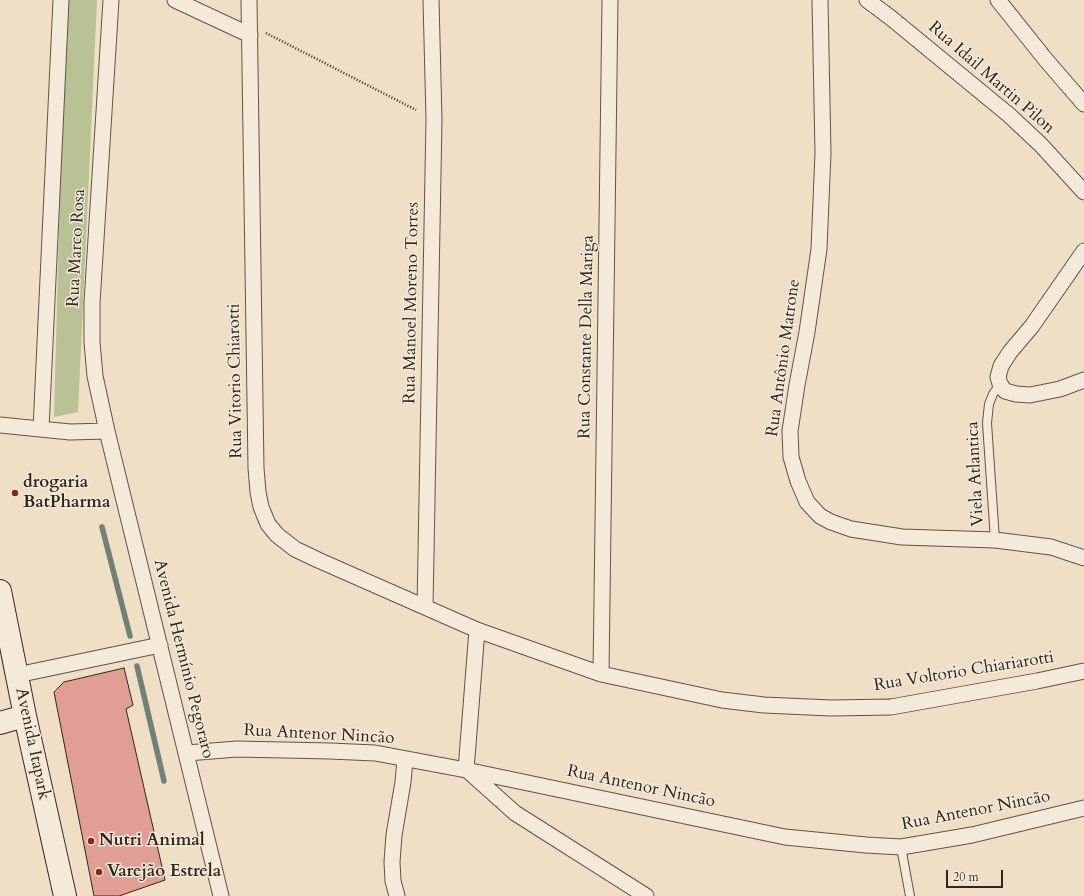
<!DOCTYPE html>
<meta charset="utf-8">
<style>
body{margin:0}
#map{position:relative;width:1084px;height:896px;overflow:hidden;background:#efdfc4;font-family:Cardo,serif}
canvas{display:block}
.scale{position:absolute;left:946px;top:870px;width:57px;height:18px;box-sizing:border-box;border:2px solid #31261e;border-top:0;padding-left:5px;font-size:12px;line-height:14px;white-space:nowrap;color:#31261e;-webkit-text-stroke:3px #f5ead9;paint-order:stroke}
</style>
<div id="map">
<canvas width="1084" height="896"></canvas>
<div class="scale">20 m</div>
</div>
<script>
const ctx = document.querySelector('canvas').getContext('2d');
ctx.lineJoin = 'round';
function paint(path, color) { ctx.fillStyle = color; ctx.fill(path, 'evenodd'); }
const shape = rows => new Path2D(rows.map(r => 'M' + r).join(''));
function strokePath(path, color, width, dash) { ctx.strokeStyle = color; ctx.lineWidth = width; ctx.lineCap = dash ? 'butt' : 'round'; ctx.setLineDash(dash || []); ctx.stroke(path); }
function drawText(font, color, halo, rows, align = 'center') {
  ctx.font = font + ' Cardo,serif'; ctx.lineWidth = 3; ctx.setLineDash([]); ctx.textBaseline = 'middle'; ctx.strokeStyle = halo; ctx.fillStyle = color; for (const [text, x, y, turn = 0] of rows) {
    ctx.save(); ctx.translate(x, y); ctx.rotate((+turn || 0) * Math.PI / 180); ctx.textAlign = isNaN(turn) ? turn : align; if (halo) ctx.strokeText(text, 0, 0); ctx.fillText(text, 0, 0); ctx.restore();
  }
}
paint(shape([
 [65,0,97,0,78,412,54,417]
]), '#b8c295');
strokePath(shape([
 [102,527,130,636],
 [137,666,164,781]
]), '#708177', 5.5);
const building = shape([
 [124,668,133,705,126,709,165,880,119,896,94,896,54,692,64,682,124,668]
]);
paint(building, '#e09e94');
strokePath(building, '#31261e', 1);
const lane = shape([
 [995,540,987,423,989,404,993,394,1000,384],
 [901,847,910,896]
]);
const street = shape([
 [175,0,250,35],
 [249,0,256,468,258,492,261,507,268,524,277,535,295,549,318,560,477,630,601,674,722,700,764,705,831,708,891,707,1037,681,1084,671],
 [820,0,823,153,819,249,807,332,797,385,790,431,791,457,798,481,807,502,820,516,831,522,851,529,902,537,995,540,1051,547,1084,558],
 [867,0,891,18,1009,115,1041,145,1084,192],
 [998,0,1046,60,1084,104],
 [1084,251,1032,326,1010,352,1001,366,998,377,1000,384,1005,391,1016,394,1030,395,1060,389,1084,380],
 [0,425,70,432,107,431,95,376,92,342,92,303,111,0],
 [41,429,61,0],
 [107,431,221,896],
 [425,607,434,119,431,0],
 [601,674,610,0],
 [17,675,160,645],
 [187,753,237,749,330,751,375,753,466,770,785,837,866,845,901,847,972,835,1084,808],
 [466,770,477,630],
 [467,770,515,813,646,896],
 [397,896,393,881,392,862,394,835,403,782,405,759]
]);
const secondary = shape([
 [0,591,25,716,65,896],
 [0,723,25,716]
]);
strokePath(lane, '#605448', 10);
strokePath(street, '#605448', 17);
strokePath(secondary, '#31261e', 24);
strokePath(shape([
 [266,33,416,110]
]), '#31261e', 2.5, [1, 2]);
strokePath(lane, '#f5ead9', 8);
strokePath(street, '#f5ead9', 15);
strokePath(secondary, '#f5ead9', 22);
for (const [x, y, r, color] of [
 [15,493,4,"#8f2418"],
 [91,841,4,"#8f2418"],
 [99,872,4,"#8f2418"]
]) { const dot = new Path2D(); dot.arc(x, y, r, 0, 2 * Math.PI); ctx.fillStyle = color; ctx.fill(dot); strokePath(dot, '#f5ead9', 1.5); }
drawText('17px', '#31261e', '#f5ead9', [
 ["Rua Idail Martin Pilon",991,78,41],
 ["Rua Marco Rosa",77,248,-87],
 ["Rua Manoel Moreno Torres",412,303,-89],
 ["Rua Constante Della Mariga",587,337,-89],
 ["Rua Antônio Matrone",784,358,-82],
 ["Rua Vitorio Chiarotti",236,381,-91],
 ["Viela Atlantica",976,474,-93],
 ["Avenida Hermínio Pegoraro",183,659,76],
 ["Rua Voltorio Chiariarotti",964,672,-9],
 ["Rua Antenor Nincão",319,735,3],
 ["Avenida Itapark",32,744,78],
 ["Rua Antenor Nincão",641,787,12],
 ["Rua Antenor Nincão",976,811,-11]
]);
drawText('bold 17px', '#31261e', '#f5ead9', [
 ["drogaria",23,483],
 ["BatPharma",23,503],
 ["Nutri Animal",99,841],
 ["Varejão Estrela",107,872]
], 'left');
</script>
